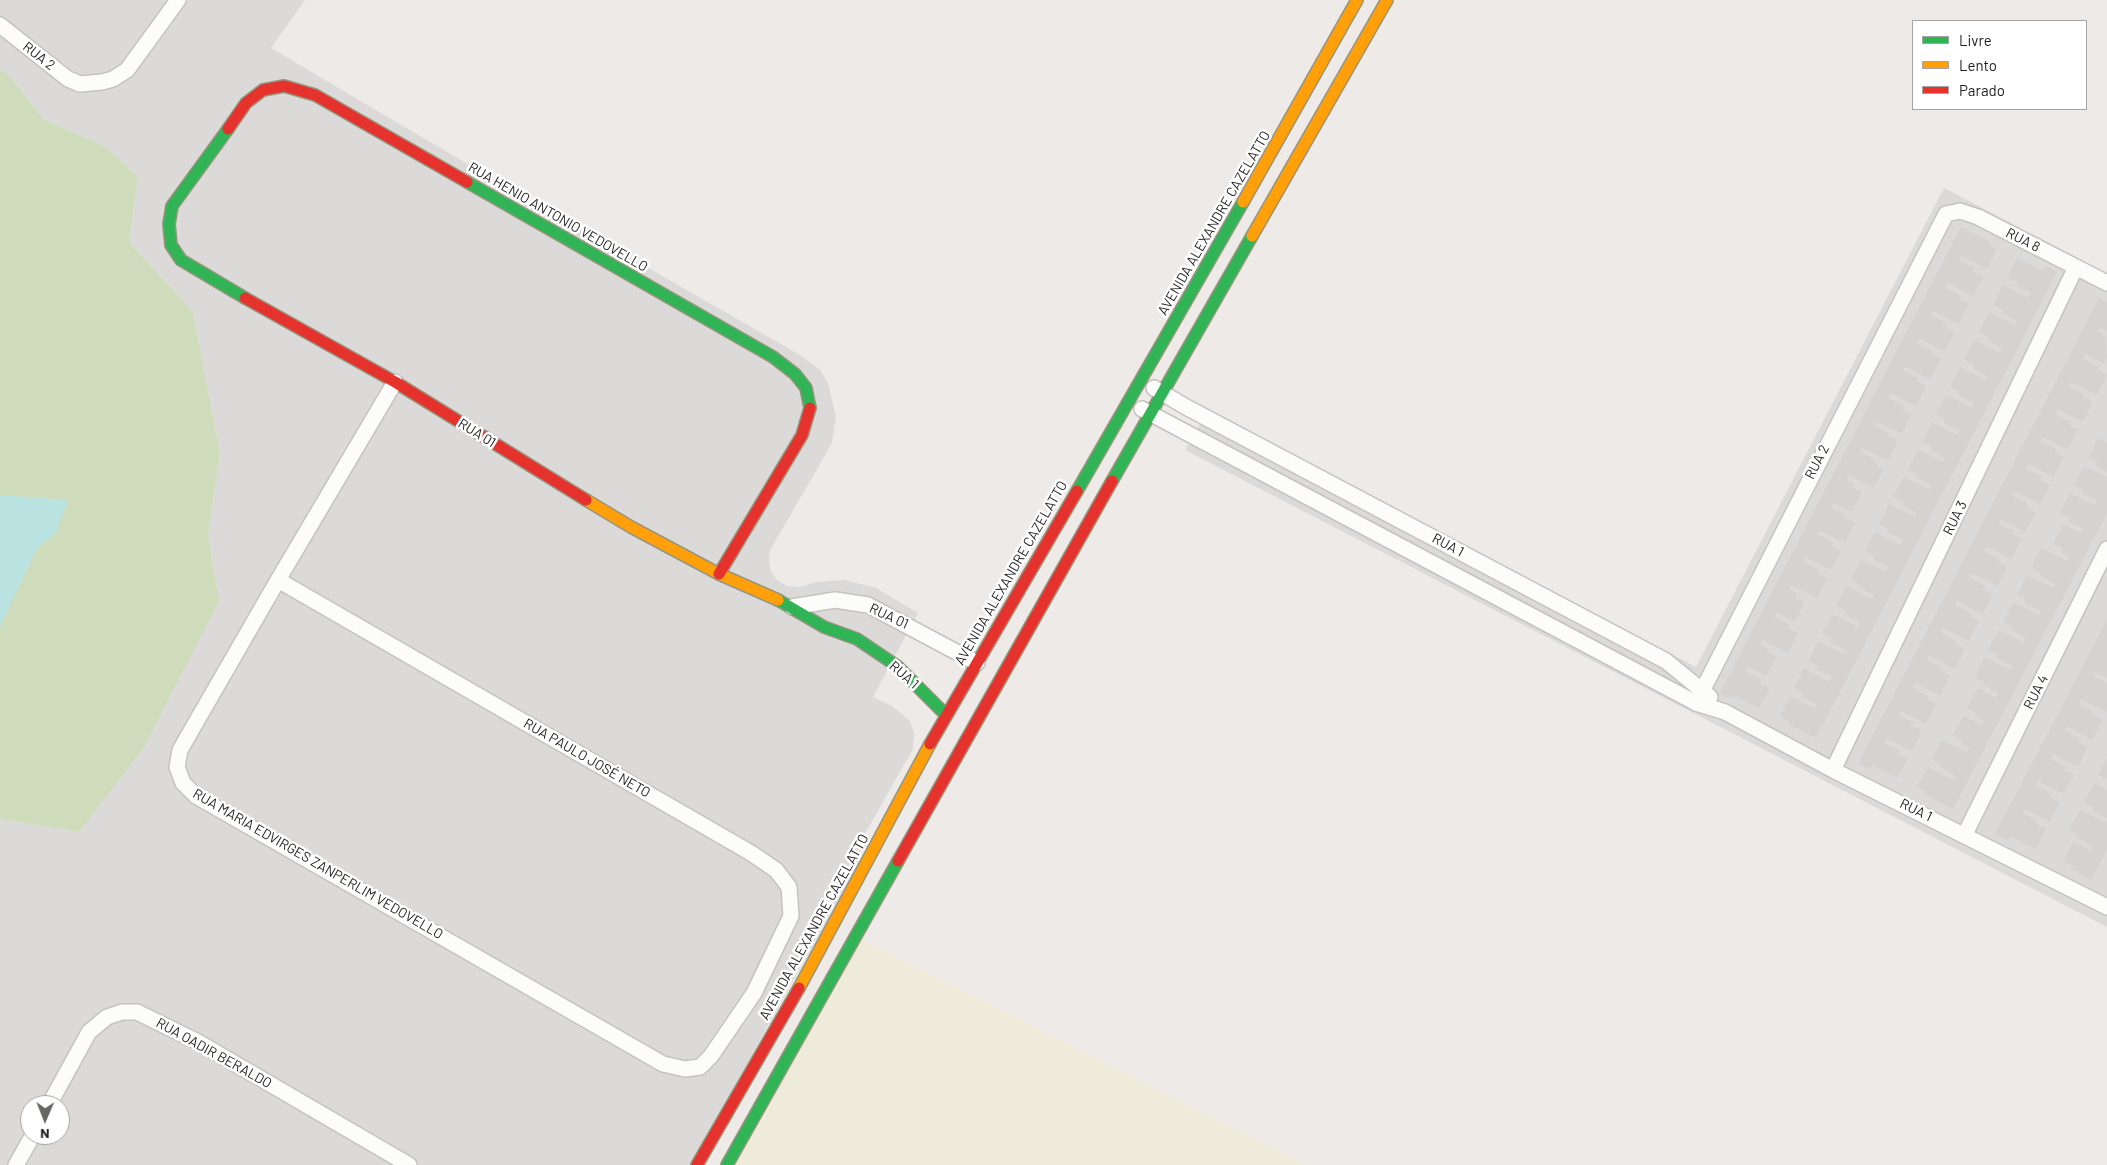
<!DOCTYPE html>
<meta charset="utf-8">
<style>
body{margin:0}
#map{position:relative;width:2107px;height:1165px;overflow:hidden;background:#edeae7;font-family:Barlow,sans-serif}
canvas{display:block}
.legend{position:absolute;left:1912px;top:20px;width:175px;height:90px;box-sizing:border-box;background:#fff;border:1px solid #a5a5a5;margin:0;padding:6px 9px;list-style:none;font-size:15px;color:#1f1f1f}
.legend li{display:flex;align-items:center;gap:10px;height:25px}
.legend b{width:25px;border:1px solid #a5a5a5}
.north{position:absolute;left:20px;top:1095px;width:50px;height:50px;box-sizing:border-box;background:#fff;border:1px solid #a5a5a5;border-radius:50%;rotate:181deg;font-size:14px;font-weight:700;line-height:20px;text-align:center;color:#1f1f1f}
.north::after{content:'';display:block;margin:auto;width:18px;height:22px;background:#676665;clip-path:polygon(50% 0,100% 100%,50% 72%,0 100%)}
</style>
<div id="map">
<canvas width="2107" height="1165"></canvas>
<ul class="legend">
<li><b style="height:6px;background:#30b455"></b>Livre</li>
<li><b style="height:6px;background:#ff9f0a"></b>Lento</li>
<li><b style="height:6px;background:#e5322d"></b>Parado</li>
</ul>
<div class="north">N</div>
</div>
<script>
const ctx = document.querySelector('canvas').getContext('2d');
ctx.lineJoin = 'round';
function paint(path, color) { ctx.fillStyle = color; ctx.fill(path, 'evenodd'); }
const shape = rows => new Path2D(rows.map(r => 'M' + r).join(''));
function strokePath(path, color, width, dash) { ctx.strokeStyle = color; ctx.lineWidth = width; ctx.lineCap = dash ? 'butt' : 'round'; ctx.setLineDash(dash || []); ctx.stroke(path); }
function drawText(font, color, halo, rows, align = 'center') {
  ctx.font = font + ' Barlow,sans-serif'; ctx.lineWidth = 5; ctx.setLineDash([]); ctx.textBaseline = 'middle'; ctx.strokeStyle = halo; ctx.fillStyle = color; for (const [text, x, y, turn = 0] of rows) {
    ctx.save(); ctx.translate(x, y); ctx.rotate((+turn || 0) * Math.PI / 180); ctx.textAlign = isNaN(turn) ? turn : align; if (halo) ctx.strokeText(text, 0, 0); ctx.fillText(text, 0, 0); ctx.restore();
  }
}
paint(shape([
 [0,0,305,0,271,48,481,172,800,355,820,370,828,383,836,417,832,443,769,552,770,570,777,580,787,586,800,587,817,582,845,580,876,588,918,613,873,697,892,706,910,721,914,733,913,749,862,839,858,865,690,1165,0,1165,0,819,79,832,219,602,208,535,220,454,193,312,129,242,138,177,106,147,43,119,8,74,0,70],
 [30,1105,60,1105,60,1135,30,1135],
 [1944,188,2107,273,2107,927,1185,450,1207,411,1696,667]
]), '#dcdad9');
paint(shape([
 [856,937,1308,1165,725,1165]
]), '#eeebda');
paint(shape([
 [0,70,8,74,43,119,106,147,138,177,129,242,193,312,220,454,208,535,219,601,144,747,79,832,0,819]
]), '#cedcbb');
paint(shape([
 [0,495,68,500,55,534,37,548,0,627]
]), '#b9e2e1');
paint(shape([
 [1961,227,1989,241,1988,244,1997,249,1987,269,1962,256,1959,261,1975,268,1973,272,1983,277,1973,296,1948,283,1945,288,1961,296,1959,299,1969,304,1959,324,1933,311,1931,315,1947,324,1945,327,1955,332,1944,351,1919,338,1917,343,1932,351,1931,354,1941,359,1930,379,1905,366,1903,370,1918,378,1917,381,1926,386,1916,406,1891,393,1888,398,1904,406,1902,409,1912,414,1902,434,1876,421,1874,425,1889,433,1888,436,1898,441,1888,461,1862,448,1860,452,1875,460,1874,463,1884,469,1873,488,1848,475,1846,480,1854,484,1852,487,1862,492,1852,512,1834,503,1831,507,1847,515,1845,518,1855,523,1845,543,1819,530,1817,535,1833,542,1831,546,1841,551,1831,570,1805,557,1803,562,1819,570,1817,573,1827,578,1817,598,1791,585,1789,589,1797,593,1795,597,1805,602,1795,622,1777,612,1774,617,1790,625,1788,628,1798,633,1788,653,1763,640,1760,644,1768,648,1767,652,1777,657,1766,676,1748,667,1746,672,1762,680,1760,683,1770,688,1759,708,1734,695,1732,699,1720,693],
 [2017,258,2043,271,2045,266,2057,272,1816,738,1788,724,1789,721,1780,716,1790,696,1815,709,1818,705,1802,697,1804,693,1794,688,1804,668,1829,682,1832,677,1816,669,1818,666,1808,661,1818,641,1844,654,1846,650,1830,642,1832,639,1822,633,1832,614,1858,627,1860,622,1844,614,1846,611,1836,606,1847,586,1872,599,1874,595,1859,587,1860,584,1851,579,1861,559,1886,572,1889,567,1873,559,1875,556,1865,551,1875,532,1900,545,1903,540,1887,532,1889,529,1879,524,1889,504,1915,517,1917,513,1902,505,1903,502,1893,497,1904,477,1929,490,1931,485,1916,477,1917,474,1908,469,1918,449,1943,462,1945,458,1930,450,1932,447,1922,442,1932,422,1957,435,1960,431,1944,423,1946,420,1936,414,1946,395,1972,408,1974,403,1958,395,1960,392,1950,387,1960,367,1986,380,1988,376,1973,368,1974,365,1964,359,1975,340,2000,353,2002,348,1987,340,1988,337,1979,332,1989,312,2014,325,2017,321,2001,313,2003,310,1993,305,2003,285,2028,298,2031,293,2015,285,2017,282,2007,277],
 [2099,298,2107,302,2107,331,2100,327,2097,331,2105,336,2107,357,2104,364,2085,354,2083,359,2099,367,2097,370,2107,375,2097,395,2071,382,2069,386,2084,394,2083,397,2093,402,2083,422,2057,409,2055,414,2070,422,2069,425,2078,430,2068,450,2043,437,2040,441,2056,449,2054,452,2064,457,2054,477,2029,464,2026,469,2042,476,2040,480,2050,485,2040,504,2015,491,2012,496,2028,504,2026,507,2036,512,2025,532,2000,519,1998,523,2013,531,2012,534,2022,539,2011,559,1986,546,1984,551,1999,559,1998,562,2007,567,1997,586,1972,573,1969,578,1985,586,1983,589,1993,594,1983,614,1957,601,1955,605,1971,613,1969,616,1979,621,1969,641,1943,628,1941,633,1956,641,1955,644,1965,649,1955,669,1929,656,1927,660,1942,668,1941,671,1950,676,1940,696,1915,683,1912,687,1928,696,1926,699,1936,704,1926,724,1901,711,1898,715,1914,723,1912,726,1922,731,1912,751,1886,738,1884,743,1900,750,1898,754,1908,759,1897,778,1872,765,1870,770,1858,764],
 [2098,438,2107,442,2107,472,2096,466,2098,463,2088,458],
 [2084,466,2107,477,2107,513,1953,809,1926,795,1927,792,1917,787,1928,767,1953,780,1955,775,1940,767,1941,764,1932,759,1942,740,1967,752,1970,748,1961,744,1963,741,1953,735,1964,716,1981,725,1984,721,1976,716,1977,713,1967,708,1978,688,1996,698,1998,693,1983,685,1984,682,1974,677,1985,657,2010,670,2012,666,1997,658,1998,655,1988,650,1999,630,2024,643,2026,638,2011,630,2013,627,2003,622,2013,602,2039,615,2041,611,2025,603,2027,600,2017,595,2027,575,2053,588,2055,584,2040,576,2041,573,2031,567,2041,548,2067,561,2069,556,2061,552,2063,549,2053,544,2063,524,2081,533,2084,529,2068,521,2070,518,2060,513,2070,493,2095,506,2098,501,2082,493,2084,490,2074,485],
 [2107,620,2107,678,2095,672,2093,676,2107,683,2107,712,2081,699,2079,704,2094,712,2093,715,2103,720,2092,740,2067,726,2065,731,2080,739,2078,742,2088,747,2078,767,2053,754,2051,759,2066,767,2064,770,2074,775,2064,794,2038,781,2036,786,2052,794,2050,797,2060,802,2050,822,2024,809,2022,813,2037,821,2036,824,2046,829,2036,849,2010,836,2008,841,1995,834],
 [2107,758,2107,780,2098,775],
 [2094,783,2107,790,2107,819,2092,811,2094,808,2084,803],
 [2080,810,2105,823,2107,820,2107,849,2091,880,2071,869,2073,866,2063,861,2073,842,2091,851,2093,846,2078,838,2079,835,2069,830]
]), '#d5d2d0');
const street = shape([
 [0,25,68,79,80,84,102,82,113,79,127,70,178,0],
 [1154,388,1186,407,1666,661,1710,697],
 [1142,409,1696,703,1725,712,1833,770,2107,907],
 [278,580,751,853,776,870,789,887,791,916,754,993,711,1056,700,1067,685,1069,663,1064,196,796,183,783,177,767,180,750,278,580,395,382],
 [792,607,835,600,868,605,977,663],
 [1696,703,1946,214,1960,211,1978,217,2107,283],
 [1833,770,2076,267],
 [1965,834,2107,549],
 [49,1105,89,1032,107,1017,122,1012,137,1012,198,1042,409,1165],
 [16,1165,33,1135]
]);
const fast = shape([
 [228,129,172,206,169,224,171,245,181,260,245,298],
 [467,182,773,357,795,374,806,388,810,408],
 [1112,481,1252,236],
 [1077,491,1243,202],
 [778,600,824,627,857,639,897,666,946,715],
 [727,1165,898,861]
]);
const slow = shape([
 [1243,202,1357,0],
 [1252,236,1387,0],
 [586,500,631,527,719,574,778,600],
 [799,988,930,744]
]);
const jam = shape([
 [228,129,246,103,263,90,284,86,315,95,467,182],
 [245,298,395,382,586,500],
 [719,574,802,435,810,408],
 [930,744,1077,491],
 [898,861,1112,481],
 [697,1165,799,988]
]);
strokePath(street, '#c4c3c2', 18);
strokePath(fast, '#98957e', 14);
strokePath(slow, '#98957e', 14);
strokePath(jam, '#98957e', 14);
strokePath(street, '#fcfcfb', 15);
strokePath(fast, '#30b455', 11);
strokePath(slow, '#ff9f0a', 11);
strokePath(jam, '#e5322d', 11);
drawText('14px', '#1f1f1f', '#fff', [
 ["RUA 2",39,56,38],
 ["RUA HENIO ANTONIO VEDOVELLO",558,217,30],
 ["AVENIDA ALEXANDRE CAZELATTO",1214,223,-60],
 ["RUA 8",2023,240,27],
 ["RUA 01",477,433,32],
 ["RUA 2",1817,462,-63],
 ["RUA 3",1955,518,-64],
 ["RUA 1",1448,545,28],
 ["AVENIDA ALEXANDRE CAZELATTO",1011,573,-60],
 ["RUA 01",889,616,25],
 ["RUA 1",904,675,41],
 ["RUA 4",2036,692,-63],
 ["RUA PAULO JOSÉ NETO",587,758,30],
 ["RUA 1",1916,810,26],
 ["RUA MARIA EDVIRGES ZANPERLIM VEDOVELLO",318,864,30],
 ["AVENIDA ALEXANDRE CAZELATTO",814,927,-61],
 ["RUA OADIR BERALDO",214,1053,29]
]);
</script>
